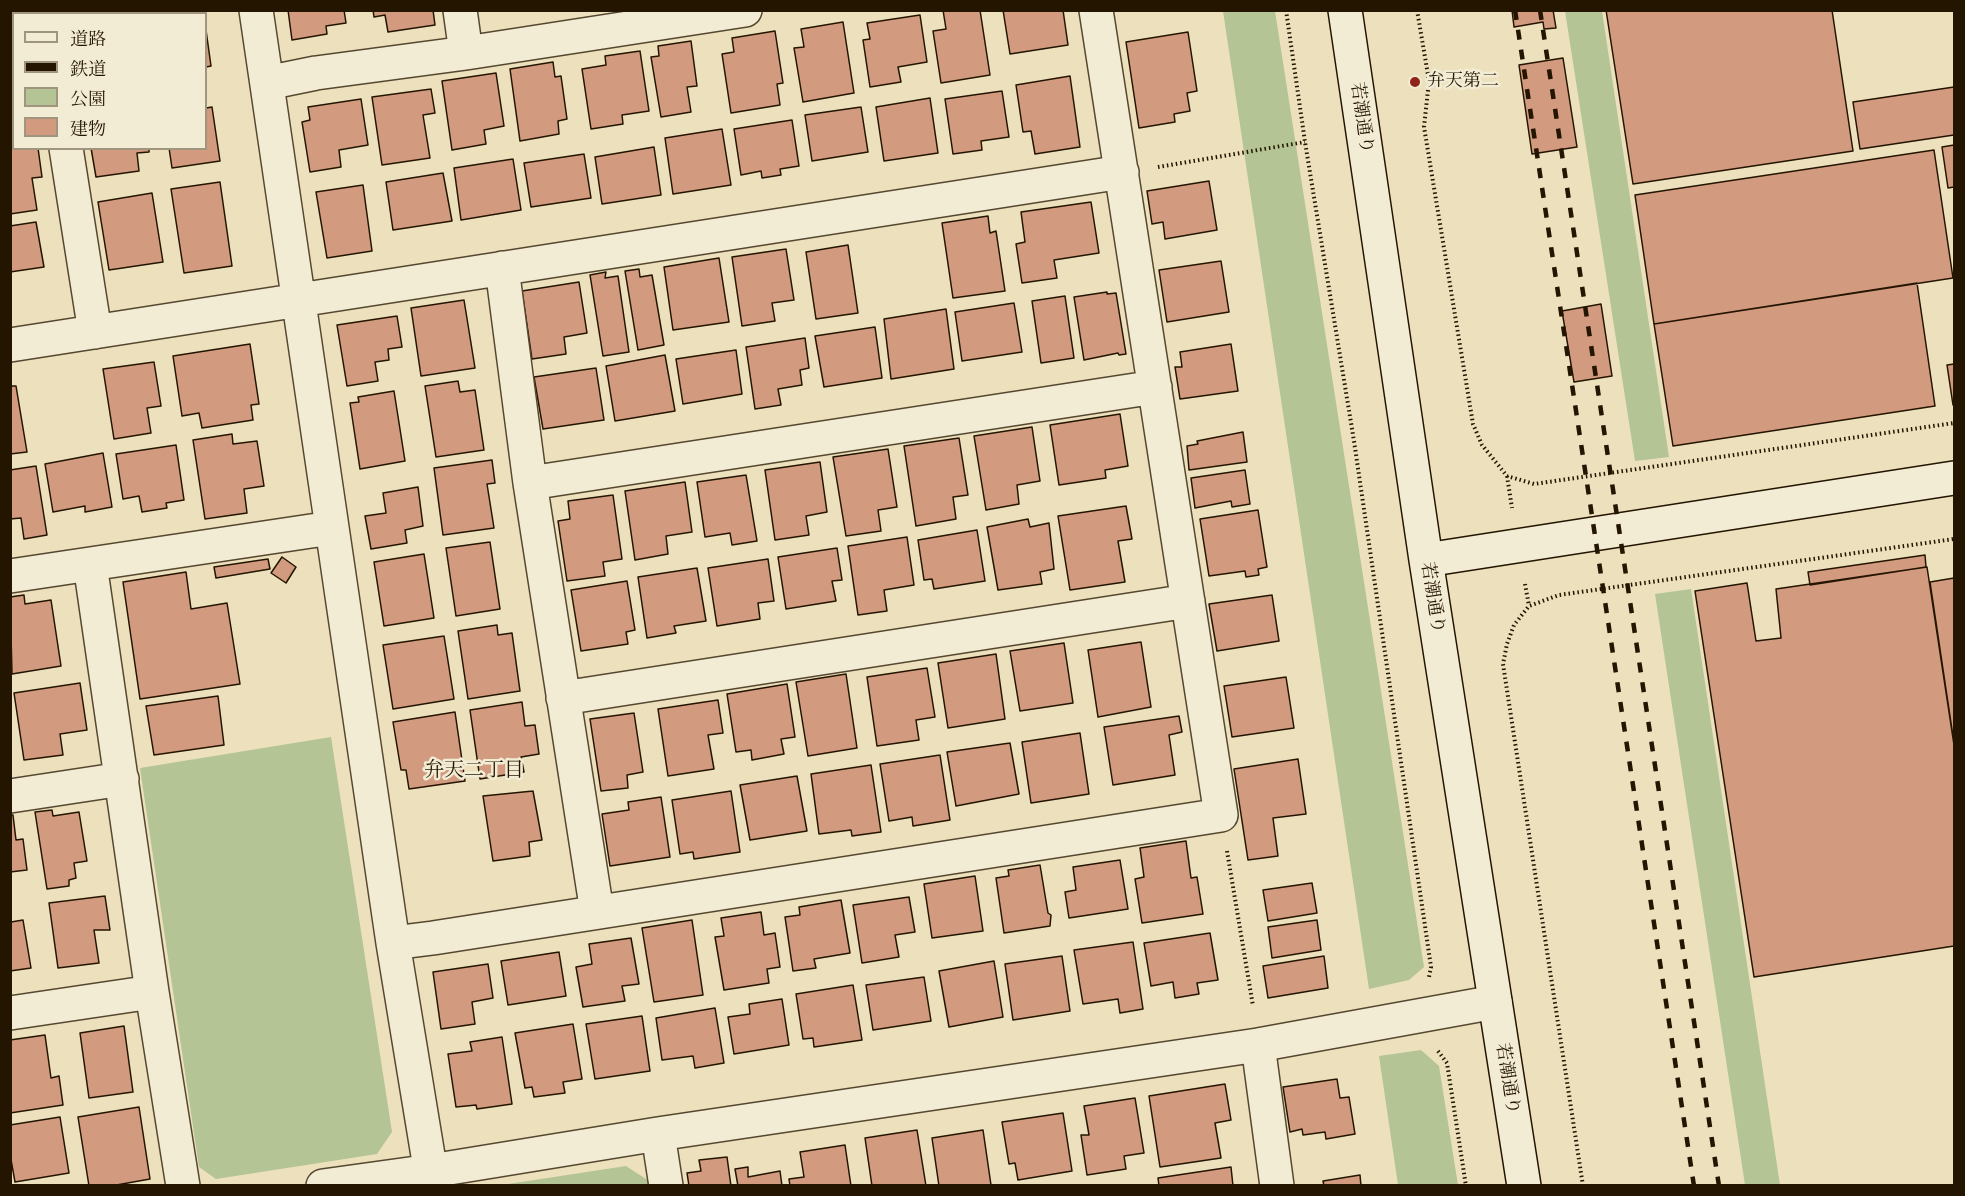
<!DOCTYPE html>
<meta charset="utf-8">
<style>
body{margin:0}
#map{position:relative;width:1965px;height:1196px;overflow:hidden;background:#ede1bd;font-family:"Libre Bodoni","Noto Serif JP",serif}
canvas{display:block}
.frame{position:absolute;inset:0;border:12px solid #241501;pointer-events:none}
.legend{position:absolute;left:12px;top:12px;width:195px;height:138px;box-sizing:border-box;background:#f3ecd4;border:2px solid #a09680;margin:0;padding:8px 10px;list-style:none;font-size:18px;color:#241501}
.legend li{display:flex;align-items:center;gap:12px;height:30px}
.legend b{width:30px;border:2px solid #a09680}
</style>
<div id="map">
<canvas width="1965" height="1196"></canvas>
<div class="frame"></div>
<ul class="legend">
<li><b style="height:8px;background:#f3ecd4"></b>道路</li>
<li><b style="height:8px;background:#241501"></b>鉄道</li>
<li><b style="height:16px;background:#b4c494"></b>公園</li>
<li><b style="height:16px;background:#d29a7e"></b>建物</li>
</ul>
</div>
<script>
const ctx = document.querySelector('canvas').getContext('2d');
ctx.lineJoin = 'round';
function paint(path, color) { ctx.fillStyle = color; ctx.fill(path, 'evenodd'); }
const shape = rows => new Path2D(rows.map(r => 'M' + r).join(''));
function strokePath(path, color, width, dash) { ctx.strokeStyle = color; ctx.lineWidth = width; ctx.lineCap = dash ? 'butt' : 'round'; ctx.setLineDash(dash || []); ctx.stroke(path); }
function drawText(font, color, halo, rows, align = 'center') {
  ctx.font = font + ' "Libre Bodoni","Noto Serif JP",serif'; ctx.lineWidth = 5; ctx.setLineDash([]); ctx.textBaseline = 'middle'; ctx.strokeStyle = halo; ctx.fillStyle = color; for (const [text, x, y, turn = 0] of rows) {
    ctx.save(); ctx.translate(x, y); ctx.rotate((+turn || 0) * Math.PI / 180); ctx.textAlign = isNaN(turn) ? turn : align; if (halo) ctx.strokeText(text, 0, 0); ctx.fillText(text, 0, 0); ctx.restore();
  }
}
paint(shape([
 [1223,11,1275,11,1424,967,1409,980,1369,989],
 [1565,11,1602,11,1669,457,1635,461],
 [1691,589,1780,1185,1745,1185,1655,594],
 [331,737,392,1132,377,1154,216,1179,199,1167,140,768],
 [1421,1050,1439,1066,1458,1185,1398,1185,1379,1056],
 [626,1166,649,1181,649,1186,495,1186]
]), '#b4c494');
const building = shape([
 [10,10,15,10,16,14,14,14,14,71,10,72,10,10],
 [288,10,344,10,346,23,326,26,327,34,292,40,288,10],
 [373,10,433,10,435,25,388,32,385,15,374,17,373,10],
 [943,10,980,10,990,75,941,83,933,31,946,29,943,10],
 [1003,10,1063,10,1068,45,1010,54,1003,10],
 [1512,10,1553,10,1556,28,1544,29,1543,22,1514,27,1512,10],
 [1606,10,1832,10,1853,151,1633,184,1606,10],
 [920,15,927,62,898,67,901,82,870,87,863,40,870,39,867,23,920,15],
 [843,22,854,93,803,102,794,48,804,47,801,29,843,22],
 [206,30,211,66,206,67,206,30],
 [775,31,783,83,777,84,780,105,731,113,722,54,734,52,732,38,775,31],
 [1188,32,1197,91,1187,93,1190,111,1174,114,1175,122,1139,128,1126,42,1188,32],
 [691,41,697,86,687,87,691,112,661,117,651,57,659,56,658,46,691,41],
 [640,51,649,111,622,115,623,124,591,129,582,69,606,65,605,56,640,51],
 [1563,58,1577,147,1532,154,1519,65,1563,58],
 [553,62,555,77,561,76,567,119,558,121,559,134,520,141,510,69,553,62],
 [496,73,504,126,484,130,486,144,452,150,442,81,496,73],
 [1070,76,1080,147,1035,154,1031,131,1023,132,1016,85,1070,76],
 [1954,87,1954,135,1860,149,1853,102,1954,87],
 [431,89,435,113,423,115,430,158,382,165,372,97,431,89],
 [1002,91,1009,137,981,141,982,150,953,154,945,99,1002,91],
 [930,98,938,153,884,161,876,107,930,98],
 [361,99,368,145,339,150,341,167,310,172,302,122,310,120,308,107,361,99],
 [212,107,220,161,172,168,169,148,206,148,206,108,212,107],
 [861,107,868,152,812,161,805,115,861,107],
 [792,120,799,166,780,169,781,175,762,178,761,171,741,175,734,129,792,120],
 [722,129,731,185,673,194,665,138,722,129],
 [10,141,14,141,14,148,38,148,42,177,32,178,37,210,10,214,10,141],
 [1954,145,1954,187,1948,188,1942,147,1954,145],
 [654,147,661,195,602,204,595,157,654,147],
 [91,148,149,148,149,152,137,153,139,171,96,177,91,148],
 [1934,150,1953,278,1654,324,1635,195,1934,150],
 [584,154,591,198,531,207,524,163,584,154],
 [513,159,521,210,461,220,454,168,513,159],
 [443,173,452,221,393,230,386,182,443,173],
 [1209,181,1217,230,1165,239,1163,222,1152,224,1147,191,1209,181],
 [220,182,232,266,184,273,171,189,220,182],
 [363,185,372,251,327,258,316,192,363,185],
 [152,193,163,262,109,270,98,202,152,193],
 [1091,202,1099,253,1054,260,1057,278,1022,283,1016,244,1025,242,1021,212,1091,202],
 [988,216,990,233,996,231,1005,291,953,298,942,223,988,216],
 [36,222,44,267,10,272,10,226,36,222],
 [848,245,858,313,816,319,806,252,848,245],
 [786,249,794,300,772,303,775,321,742,326,732,257,786,249],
 [719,258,729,322,673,330,664,267,719,258],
 [1221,261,1229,312,1167,322,1159,270,1221,261],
 [639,269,640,277,652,275,664,345,638,350,625,271,639,269],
 [606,272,605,278,618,276,629,352,603,356,590,275,606,272],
 [579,282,587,333,564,337,566,354,532,359,522,291,579,282],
 [1917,283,1935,406,1673,446,1654,324,1917,283],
 [1107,292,1107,294,1116,293,1126,354,1119,355,1118,353,1084,360,1074,297,1107,292],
 [1065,296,1074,358,1041,363,1032,301,1065,296],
 [464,300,475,368,421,376,411,308,464,300],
 [1014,303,1022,352,962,361,955,312,1014,303],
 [1601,304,1612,376,1574,382,1562,311,1601,304],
 [946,309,954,369,891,379,884,319,946,309],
 [397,316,402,347,388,349,389,360,375,362,378,381,347,386,337,325,397,316],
 [875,327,882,378,824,387,815,336,875,327],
 [805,338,809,368,800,370,802,385,778,389,781,405,755,409,746,347,805,338],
 [250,344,259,404,251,405,253,420,202,428,199,413,182,416,173,356,250,344],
 [1231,344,1238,391,1180,399,1175,367,1182,367,1180,352,1231,344],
 [736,350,742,394,683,404,676,359,736,350],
 [665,355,675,411,615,421,606,366,665,355],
 [154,362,161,406,147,408,151,433,114,439,103,369,154,362],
 [1954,364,1954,405,1953,405,1947,365,1954,364],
 [596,368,604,420,543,429,534,377,596,368],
 [458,381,460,392,475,390,484,450,436,457,425,386,458,381],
 [10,386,16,386,27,452,10,454,10,386],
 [394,391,405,461,360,469,350,403,359,402,358,397,394,391],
 [1120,414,1128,466,1105,470,1106,478,1059,485,1050,425,1120,414],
 [1032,427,1040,481,1017,485,1019,504,986,510,974,436,1032,427],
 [1243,432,1247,462,1189,470,1187,446,1198,444,1197,441,1243,432],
 [232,434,233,444,257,441,264,486,244,489,247,513,205,519,193,440,232,434],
 [959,438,968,495,953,497,956,519,916,526,904,446,959,438],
 [176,445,184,500,166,503,167,508,142,512,139,496,123,499,116,454,176,445],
 [888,449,897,507,878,510,881,531,846,536,833,457,888,449],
 [103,453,112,507,85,512,85,506,53,512,45,464,103,453],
 [492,460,495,483,487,484,494,528,443,535,434,468,492,460],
 [820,462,827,512,806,516,809,535,775,540,765,470,820,462],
 [36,466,47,535,24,539,21,518,10,519,10,470,36,466],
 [1245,470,1250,504,1232,507,1231,501,1195,508,1191,478,1245,470],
 [746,475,757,541,732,545,730,533,705,537,697,482,746,475],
 [685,482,692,532,666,536,668,554,635,560,625,491,685,482],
 [418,487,423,526,405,530,407,543,371,549,365,516,386,513,383,493,418,487],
 [613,495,622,559,603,562,605,576,567,581,558,521,570,519,568,501,613,495],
 [1126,506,1132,539,1118,541,1125,582,1070,590,1058,516,1126,506],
 [1258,510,1267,567,1258,569,1259,575,1246,577,1245,571,1209,576,1200,519,1258,510],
 [1028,519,1030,527,1049,523,1054,569,1040,572,1042,584,998,590,987,527,1028,519],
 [977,530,985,581,934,589,932,579,924,580,918,540,977,530],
 [907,537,914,585,884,590,887,611,858,615,848,546,907,537],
 [490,542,500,609,456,616,446,548,490,542],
 [837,548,842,580,832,581,836,601,786,609,778,557,837,548],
 [424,554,434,618,384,626,374,562,424,554],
 [1925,555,1926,567,1810,585,1808,572,1925,555],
 [282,557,296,567,286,583,271,573,282,557],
 [268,559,270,569,216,578,214,567,268,559],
 [768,559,774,601,758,603,760,619,717,626,708,568,768,559],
 [1927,567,1954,745,1954,946,1754,977,1695,591,1747,583,1756,641,1781,638,1776,589,1927,567],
 [697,568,706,621,674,626,676,633,647,638,638,577,697,568],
 [186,572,191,609,227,603,240,684,140,699,123,582,186,572],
 [1954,578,1954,743,1930,582,1954,578],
 [627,581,635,630,626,632,628,644,581,651,571,590,627,581],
 [24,595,25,604,51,600,61,666,12,674,10,597,24,595],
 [1272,595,1279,641,1217,651,1209,604,1272,595],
 [497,625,498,635,512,633,520,691,468,699,458,631,497,625],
 [444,636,454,699,393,709,383,645,444,636],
 [1141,642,1151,707,1098,717,1088,650,1141,642],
 [1064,643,1073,703,1020,711,1010,651,1064,643],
 [996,654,1005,719,948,728,938,663,996,654],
 [927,668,935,717,916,720,919,740,877,746,867,677,927,668],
 [846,674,857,748,808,756,796,682,846,674],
 [1286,677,1294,728,1232,737,1224,686,1286,677],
 [80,683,87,730,60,734,63,755,24,760,14,693,80,683],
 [787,684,795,737,781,739,784,754,752,760,751,750,736,752,727,694,787,684],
 [218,696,224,745,154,755,146,706,218,696],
 [718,700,723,733,708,735,714,769,668,776,658,709,718,700],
 [522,702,525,726,535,725,539,754,521,757,524,772,480,779,470,710,522,702],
 [455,712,465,781,409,789,406,770,401,770,393,722,455,712],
 [634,713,643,772,627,775,628,788,601,791,590,719,634,713],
 [1179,716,1182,732,1169,735,1175,775,1113,785,1104,727,1179,716],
 [1080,733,1089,794,1031,803,1022,742,1080,733],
 [1010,743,1019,794,956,806,947,752,1010,743],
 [940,755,950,820,913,826,912,817,889,821,880,764,940,755],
 [1298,759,1306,814,1273,818,1278,856,1248,860,1234,769,1298,759],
 [871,765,881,832,852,836,851,830,819,834,811,774,871,765],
 [797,776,807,831,750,840,740,785,797,776],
 [533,791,542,840,529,842,530,856,493,861,483,796,533,791],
 [731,791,740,852,694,859,693,852,680,854,672,800,731,791],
 [661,797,670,857,610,866,602,814,629,810,628,802,661,797],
 [52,810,53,816,79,812,87,861,74,863,76,878,69,880,69,886,47,889,35,812,52,810],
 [10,815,13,815,16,840,23,839,27,870,10,872,10,815],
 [1186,841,1191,878,1197,877,1203,914,1142,923,1135,879,1144,877,1140,848,1186,841],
 [1120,860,1128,909,1069,918,1065,892,1076,890,1073,867,1120,860],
 [1040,865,1048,913,1051,915,1050,926,1004,933,996,878,1009,876,1008,870,1040,865],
 [975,876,983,931,932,938,924,884,975,876],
 [1312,883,1317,913,1268,921,1263,890,1312,883],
 [105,896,110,930,94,930,99,963,58,968,49,903,105,896],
 [909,897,915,932,895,935,899,957,862,963,853,905,909,897],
 [841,900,850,953,814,959,816,968,793,971,785,917,800,915,799,907,841,900],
 [761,912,764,935,775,933,780,967,767,969,769,983,724,990,715,937,724,936,721,918,761,912],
 [10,920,11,922,23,920,31,968,10,971,10,920],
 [692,920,703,995,654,1002,642,928,692,920],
 [1317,920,1321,950,1272,958,1268,927,1317,920],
 [1210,933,1218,980,1197,983,1199,994,1175,998,1173,982,1151,986,1144,943,1210,933],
 [631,938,639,984,622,986,625,1001,583,1007,576,967,592,964,589,944,631,938],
 [1133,942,1143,1009,1120,1013,1118,999,1083,1004,1074,950,1133,942],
 [559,952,566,996,508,1005,501,961,559,952],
 [1062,956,1070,1011,1013,1020,1005,964,1062,956],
 [1324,956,1328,988,1268,998,1263,966,1324,956],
 [994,961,1003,1017,949,1027,939,971,994,961],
 [488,964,493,998,472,1002,475,1024,441,1029,433,972,488,964],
 [924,977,931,1021,873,1030,866,985,924,977],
 [853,985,862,1040,814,1047,813,1038,803,1039,796,994,853,985],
 [782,999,789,1045,734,1054,728,1017,750,1014,749,1004,782,999],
 [715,1008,724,1063,695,1068,693,1056,662,1060,656,1018,715,1008],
 [642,1016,650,1071,595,1079,586,1024,642,1016],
 [573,1024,582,1079,563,1082,565,1093,534,1097,532,1087,525,1088,515,1033,573,1024],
 [124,1026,133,1092,89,1098,80,1033,124,1026],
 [45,1035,51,1078,59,1076,63,1105,10,1113,10,1040,45,1035],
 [502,1037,512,1104,477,1109,476,1105,456,1107,448,1054,472,1051,470,1042,502,1037],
 [1337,1079,1340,1098,1349,1097,1355,1134,1326,1139,1325,1132,1303,1135,1302,1129,1290,1132,1283,1087,1337,1079],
 [1225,1084,1231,1120,1215,1123,1221,1158,1160,1167,1149,1096,1225,1084],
 [1135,1098,1144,1153,1124,1156,1126,1169,1087,1175,1081,1135,1089,1135,1084,1106,1135,1098],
 [139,1107,150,1179,111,1186,89,1186,78,1117,139,1107],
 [1063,1113,1072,1171,1018,1180,1015,1163,1009,1164,1002,1122,1063,1113],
 [60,1117,69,1173,15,1182,10,1154,10,1125,60,1117],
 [917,1130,926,1186,872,1186,865,1138,917,1130],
 [983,1130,991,1185,939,1186,932,1138,983,1130],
 [845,1145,851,1186,790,1186,789,1179,804,1177,800,1152,845,1145],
 [727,1157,731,1186,689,1186,687,1173,701,1171,699,1160,727,1157],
 [748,1167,748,1177,780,1171,782,1186,738,1186,735,1169,748,1167],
 [1231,1167,1233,1186,1159,1186,1158,1178,1231,1167],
 [1360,1175,1361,1186,1324,1186,1323,1181,1360,1175]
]);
paint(building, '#d29a7e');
strokePath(building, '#241501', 1.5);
const street = shape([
 [45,10,46,14],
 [256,10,393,943,433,1186],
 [460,10,466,53],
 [267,83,316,73,466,53,745,10],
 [10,115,14,114],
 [66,148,95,332],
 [502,268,530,483,597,912],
 [10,345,1122,172],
 [530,483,1155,387],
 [90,564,152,992,183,1186],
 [10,576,331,528],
 [563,698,1188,601],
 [10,796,122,779],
 [393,943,433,938,1221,815,1096,10],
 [10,1013,152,992],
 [1258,1045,1277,1186],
 [658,1134,666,1186],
 [323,1186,431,1171,658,1134,1258,1045,1495,1002]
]);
const secondary = shape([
 [1345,10,1426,560,1524,1186],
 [1426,560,1954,478]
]);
strokePath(street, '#564830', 36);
strokePath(secondary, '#241501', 36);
strokePath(shape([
 [1286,10,1305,142,1354,441,1431,967,1429,977],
 [1417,10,1429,81,1424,127,1473,424,1482,445,1507,476,1534,484,1954,423],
 [1158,167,1305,142],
 [1507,476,1512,508],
 [1525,584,1529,606],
 [1227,851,1253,1006],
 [1438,1051,1447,1063,1466,1186],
 [1583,1186,1503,664,1507,644,1514,625,1529,606,1559,595,1954,539]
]), '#241501', 4, [1.5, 3]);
strokePath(street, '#f3ecd4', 33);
strokePath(secondary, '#f3ecd4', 33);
strokePath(shape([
 [1515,10,1694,1186],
 [1540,10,1719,1186]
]), '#241501', 4.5, [10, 10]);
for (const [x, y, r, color] of [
 [1415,82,6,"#8f2418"]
]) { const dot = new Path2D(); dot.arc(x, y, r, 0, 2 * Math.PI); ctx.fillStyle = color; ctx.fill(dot); strokePath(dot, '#f3ecd4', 2); }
drawText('18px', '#241501', '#f3ecd4', [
 ["弁天第二",1427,82]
], 'left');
drawText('18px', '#241501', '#f3ecd4', [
 ["若潮通り",1361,118,82],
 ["若潮通り",1432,598,81],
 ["若潮通り",1507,1079,81]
]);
drawText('20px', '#241501', '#f3ecd4', [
 ["弁天二丁目",474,771]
]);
</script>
